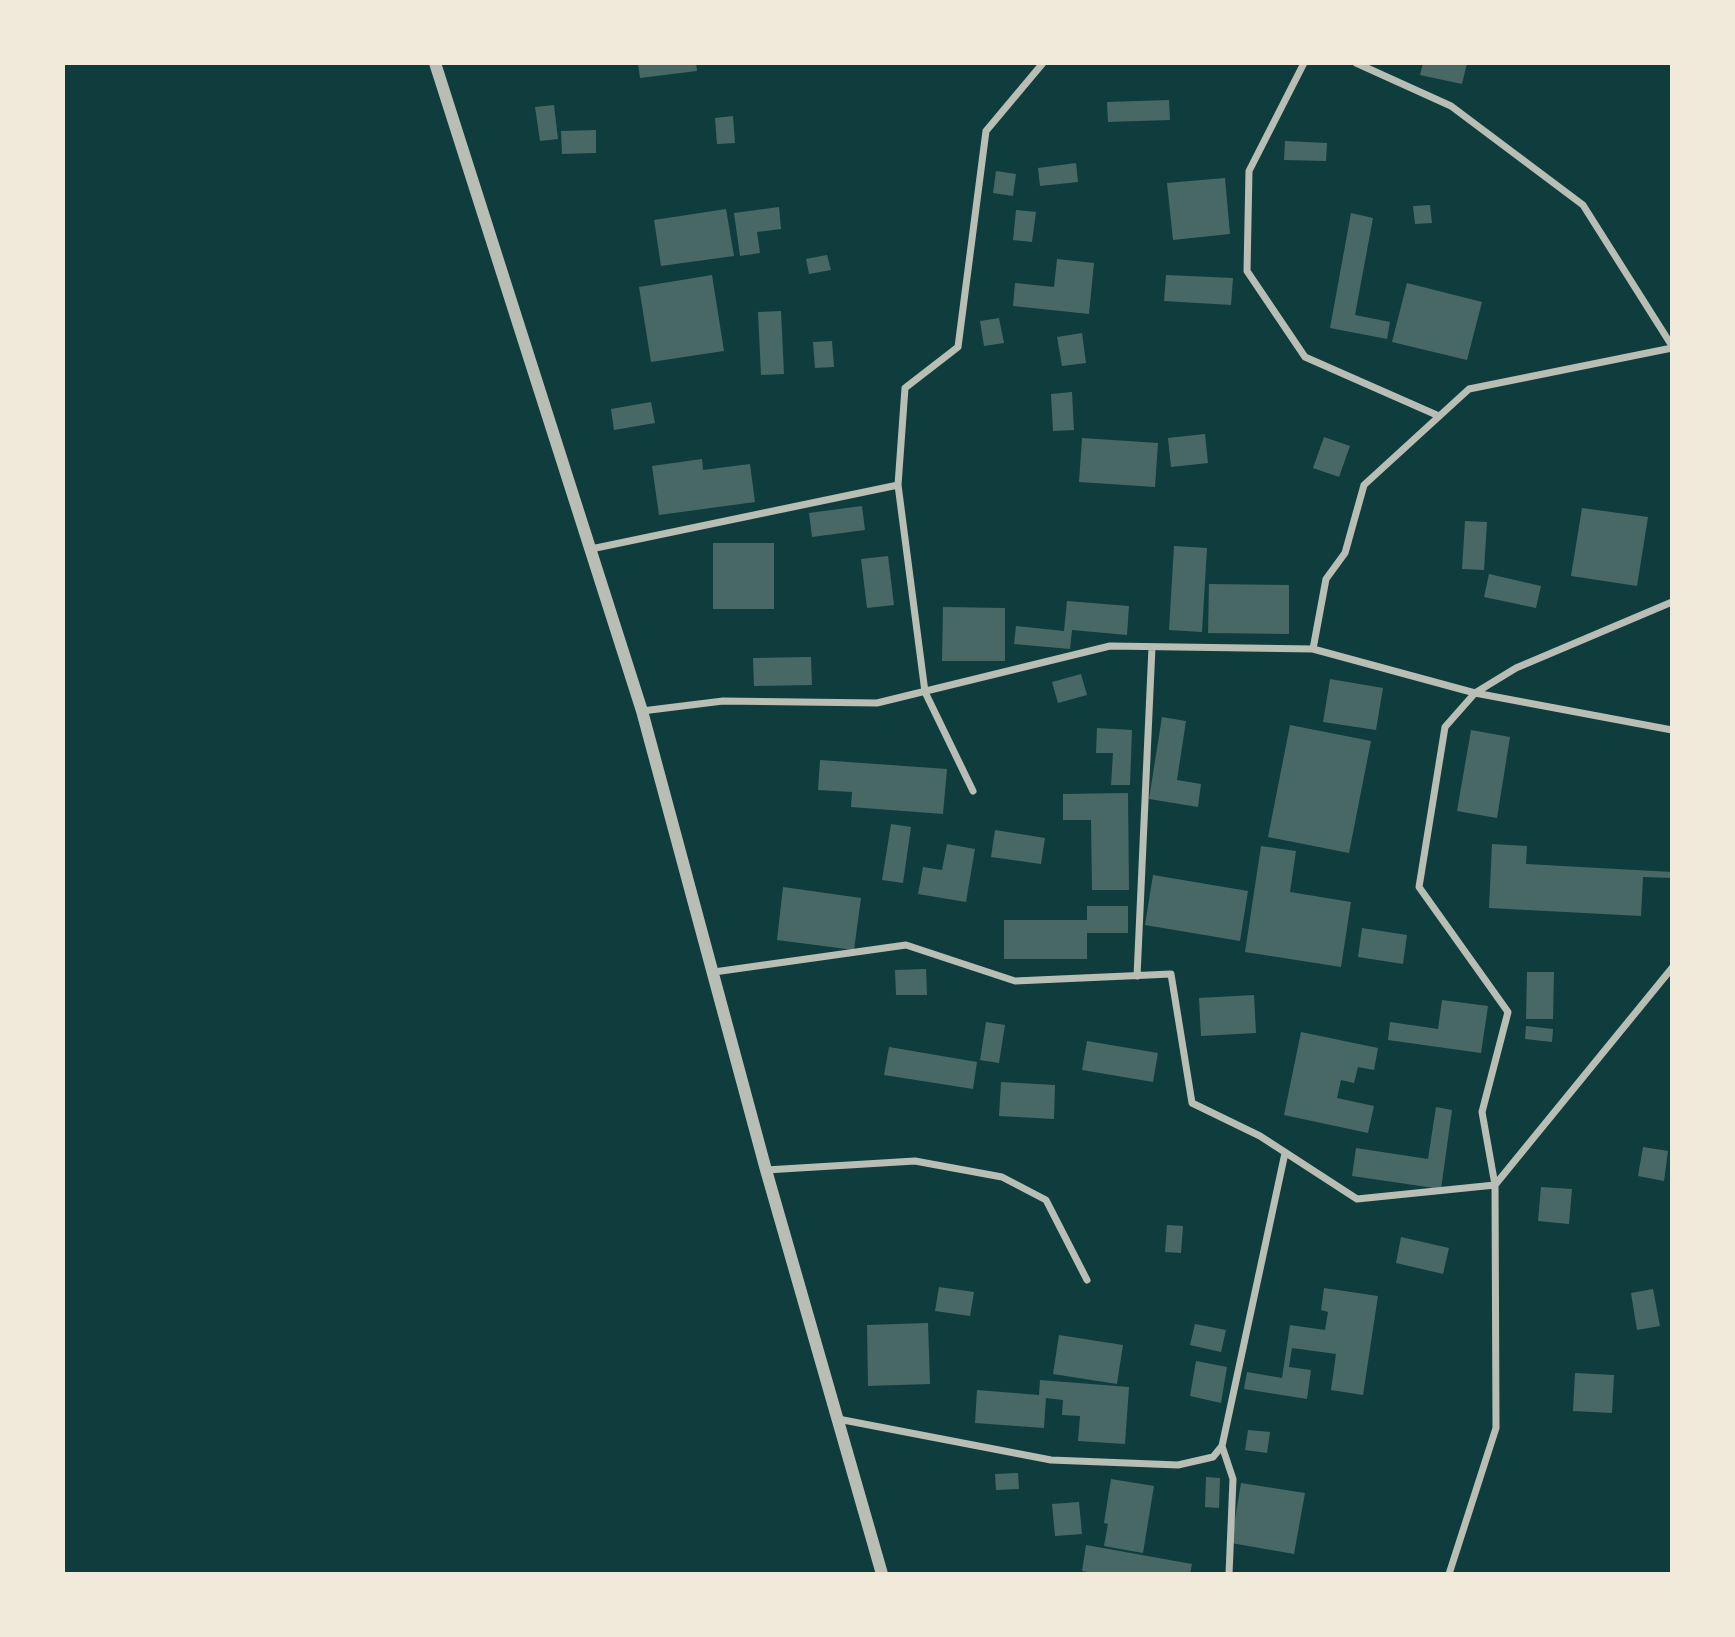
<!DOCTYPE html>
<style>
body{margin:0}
#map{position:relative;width:1735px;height:1637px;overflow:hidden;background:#0f3d3e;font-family:Arial,sans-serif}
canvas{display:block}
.frame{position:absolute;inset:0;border:65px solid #f1e9da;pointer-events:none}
</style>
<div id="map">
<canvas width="1735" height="1637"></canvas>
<div class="frame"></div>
</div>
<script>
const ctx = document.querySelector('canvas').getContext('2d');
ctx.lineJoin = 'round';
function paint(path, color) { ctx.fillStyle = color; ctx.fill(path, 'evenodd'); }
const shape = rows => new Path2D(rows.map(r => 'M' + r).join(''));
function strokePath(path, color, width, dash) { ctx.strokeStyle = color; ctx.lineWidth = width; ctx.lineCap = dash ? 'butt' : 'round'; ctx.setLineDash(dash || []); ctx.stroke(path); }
paint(shape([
 [638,63,696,63,697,71,640,78],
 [1423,63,1467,63,1462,84,1420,75],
 [1169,100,1170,120,1108,122,1107,102],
 [554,105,558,139,540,141,535,107],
 [733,116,735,143,717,144,715,118],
 [596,130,596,153,562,154,561,131],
 [1285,141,1327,143,1326,161,1284,160],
 [1076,163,1078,182,1040,186,1038,168],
 [996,171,1016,174,1013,196,993,193],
 [1225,178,1230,234,1173,240,1167,183],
 [1430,205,1432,223,1415,224,1413,206],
 [779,207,781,229,757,232,760,253,740,256,734,213],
 [726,209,734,256,661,266,654,220],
 [1016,210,1036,212,1032,242,1013,240],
 [1351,213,1373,218,1355,315,1390,322,1387,339,1330,328],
 [827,255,831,270,809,274,806,259],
 [1057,259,1094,263,1089,314,1013,306,1015,283,1054,287],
 [712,275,724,351,651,362,639,287],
 [1166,275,1233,278,1231,305,1164,301],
 [1407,283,1482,302,1467,360,1392,342],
 [781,311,784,374,761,375,758,312],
 [999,318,1004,343,984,346,980,321],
 [1082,333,1086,363,1062,366,1057,337],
 [832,341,834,367,815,368,813,342],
 [1072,392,1074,430,1053,431,1051,394],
 [651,402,655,423,614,430,611,409],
 [1205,434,1208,463,1171,467,1168,438],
 [1324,437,1350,446,1339,477,1313,468],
 [1082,438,1158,443,1155,487,1079,482],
 [702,459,703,470,750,464,755,502,659,515,652,466],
 [862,506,865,530,812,537,809,513],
 [1582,508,1648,517,1637,586,1571,576],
 [1465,521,1487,522,1484,570,1462,569],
 [713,543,774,543,774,609,713,609],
 [1174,546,1207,548,1202,632,1169,630],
 [888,556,894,605,867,608,861,559],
 [1489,574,1541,586,1536,608,1484,597],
 [1209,584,1289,585,1289,634,1208,633],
 [1067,601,1129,606,1127,635,1072,630,1070,649,1014,644,1016,626,1064,631],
 [943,607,1005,608,1005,661,942,661],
 [811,657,812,685,754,686,753,658],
 [1081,674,1087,695,1058,703,1052,682],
 [1330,679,1383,688,1376,730,1323,722],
 [1162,717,1186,721,1177,780,1201,784,1198,807,1149,799],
 [1290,725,1371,741,1349,853,1268,837],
 [1097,728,1132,730,1130,785,1111,785,1113,753,1096,753],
 [1471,730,1510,737,1497,818,1457,811],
 [820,760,947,769,943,814,851,807,852,792,818,790],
 [1128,793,1129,890,1092,890,1091,820,1063,820,1063,794],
 [891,824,911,827,903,883,882,880],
 [995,830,1045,838,1041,864,991,857],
 [947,844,975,849,966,902,918,894,923,867,942,870],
 [1492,844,1527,846,1526,864,1672,872,1672,878,1643,877,1641,916,1489,908],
 [1261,846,1296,851,1290,892,1351,902,1341,967,1245,952],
 [1153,875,1248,891,1240,941,1145,925],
 [783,887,861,898,854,950,777,940],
 [1087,906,1128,906,1128,933,1087,933,1087,959,1004,959,1004,920,1087,920],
 [1362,928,1407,935,1403,964,1358,957],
 [926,969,927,995,896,995,895,970],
 [1527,972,1554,972,1553,1019,1526,1019],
 [1254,995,1256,1033,1201,1036,1199,998],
 [1442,1000,1488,1006,1481,1053,1388,1040,1390,1022,1438,1029],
 [986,1022,1005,1025,999,1063,980,1060],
 [1526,1026,1553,1029,1552,1042,1525,1039],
 [1301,1032,1378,1048,1374,1070,1358,1067,1354,1083,1341,1080,1337,1098,1374,1106,1368,1133,1284,1115],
 [1087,1041,1158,1053,1153,1082,1082,1070],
 [889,1047,977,1062,973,1089,884,1075],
 [1001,1082,1055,1085,1054,1119,999,1116],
 [1436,1107,1452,1110,1441,1189,1352,1176,1356,1148,1428,1159],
 [1643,1147,1668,1151,1664,1181,1638,1176],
 [1541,1187,1572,1189,1569,1224,1538,1221],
 [1167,1225,1183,1226,1181,1253,1165,1252],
 [1401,1237,1449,1248,1443,1274,1396,1263],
 [939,1287,974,1292,970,1316,935,1311],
 [1324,1288,1378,1296,1363,1395,1331,1390,1336,1354,1292,1348,1289,1367,1311,1370,1307,1399,1244,1389,1247,1372,1282,1378,1290,1325,1325,1330,1328,1312,1321,1310],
 [1653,1289,1660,1326,1637,1330,1631,1293],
 [928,1323,930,1384,868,1386,867,1325],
 [1195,1324,1226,1330,1221,1352,1190,1345],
 [1059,1335,1123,1345,1117,1384,1053,1374],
 [1196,1361,1227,1367,1221,1403,1190,1396],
 [1575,1373,1614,1375,1612,1413,1573,1411],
 [1040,1380,1129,1387,1125,1444,1078,1441,1080,1416,1062,1415,1063,1400,1046,1398,1044,1428,975,1423,977,1390,1039,1395],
 [1248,1430,1270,1432,1267,1453,1245,1450],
 [1018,1473,1019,1489,996,1490,995,1474],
 [1206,1477,1220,1478,1219,1508,1205,1507],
 [1111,1479,1154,1486,1143,1553,1104,1546,1108,1524,1104,1523],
 [1241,1483,1305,1493,1294,1554,1231,1543],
 [1079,1502,1082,1534,1055,1536,1052,1504],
 [1086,1545,1192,1564,1190,1574,1098,1574,1082,1571]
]), '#486865');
strokePath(shape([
 [1304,63,1249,171,1247,271,1305,357,1439,416],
 [1356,63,1451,106,1583,205,1672,346],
 [591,549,898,485],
 [1313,649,1326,579,1345,553,1364,485,1469,389,1672,348],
 [642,711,723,701,877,703,1110,646,1313,649,1475,693,1516,668,1672,602],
 [973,791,925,692,898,485,905,388,958,347,986,131,1043,63],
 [714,972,906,945,1015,981,1171,974,1192,1103,1260,1136,1357,1199,1495,1185,1482,1112,1508,1012,1419,887,1445,727,1475,693,1672,730],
 [1137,976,1152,647],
 [766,1170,915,1161,1002,1177,1046,1200,1087,1280],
 [838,1419,1051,1460,1178,1465,1213,1457,1222,1446],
 [1229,1574,1233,1479,1222,1446,1285,1153],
 [1449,1574,1496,1428,1495,1185,1672,968]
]), '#b8beb3', 7);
strokePath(shape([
 [435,63,642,711,766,1170,882,1574]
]), '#b8beb3', 12);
</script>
